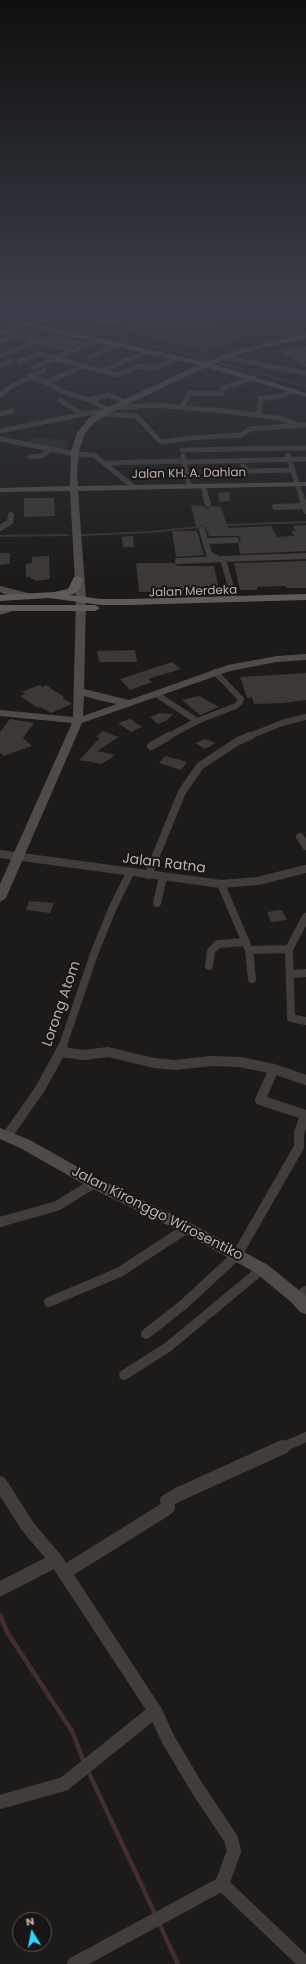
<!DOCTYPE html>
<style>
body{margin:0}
#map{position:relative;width:306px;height:1964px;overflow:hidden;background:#1c1b19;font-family:Poppins,sans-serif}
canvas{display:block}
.north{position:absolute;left:12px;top:1912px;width:40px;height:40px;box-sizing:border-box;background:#171614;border:1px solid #595350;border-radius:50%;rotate:350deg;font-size:11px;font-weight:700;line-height:16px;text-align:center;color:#bdafab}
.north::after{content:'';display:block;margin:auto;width:14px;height:18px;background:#2ed5ff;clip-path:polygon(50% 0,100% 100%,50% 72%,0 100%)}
</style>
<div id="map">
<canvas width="306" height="1964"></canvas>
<div class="north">N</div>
</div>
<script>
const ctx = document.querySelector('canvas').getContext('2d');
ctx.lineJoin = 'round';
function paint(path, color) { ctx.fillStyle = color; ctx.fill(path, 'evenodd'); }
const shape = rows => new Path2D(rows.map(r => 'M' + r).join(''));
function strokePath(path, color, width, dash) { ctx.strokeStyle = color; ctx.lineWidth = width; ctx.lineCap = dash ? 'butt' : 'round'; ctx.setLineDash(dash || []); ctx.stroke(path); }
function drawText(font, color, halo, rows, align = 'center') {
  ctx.font = font + ' Poppins,sans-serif'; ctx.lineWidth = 4; ctx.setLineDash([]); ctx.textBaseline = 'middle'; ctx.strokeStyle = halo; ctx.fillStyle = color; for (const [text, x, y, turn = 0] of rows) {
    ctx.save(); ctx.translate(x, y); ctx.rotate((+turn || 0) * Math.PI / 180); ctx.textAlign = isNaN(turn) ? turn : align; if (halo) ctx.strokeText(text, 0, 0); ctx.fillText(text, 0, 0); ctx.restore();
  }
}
paint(shape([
 [163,312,252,334,206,352,119,330],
 [44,438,70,441,65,451,25,444,27,439]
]), '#292725');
strokePath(shape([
 [29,308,31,314,44,320,147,344,306,386]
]), '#422e2e', 1.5);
strokePath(shape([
 [224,525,306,522],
 [82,535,151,532,208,526],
 [0,536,68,535]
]), '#422e2e', 2);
strokePath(shape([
 [0,1615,7,1632,72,1731,84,1762],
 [88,1771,156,1916],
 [159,1923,178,1964]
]), '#422e2e', 4.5);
paint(shape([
 [110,308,152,308,152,309,111,326,84,319],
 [52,334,84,342,74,346,43,338],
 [306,346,306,367,280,351],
 [229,492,230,501,219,502,218,493],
 [24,498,54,498,55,516,24,517],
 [191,505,204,506,207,509,212,506,221,507,228,528,271,526,277,537,294,536,292,531,296,531,293,526,306,525,306,551,240,554,238,544,241,539,239,536,209,536,206,528,203,525,199,526,197,530],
 [172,531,197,531,204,555,176,557],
 [133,536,134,547,123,547,122,537],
 [0,553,10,553,10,564,0,565],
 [49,556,50,579,34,581,34,579,31,579,30,577,26,577,26,564,32,563,32,557],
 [306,561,306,588,287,588,286,586,257,587,257,590,240,590,234,563],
 [136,563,174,563,178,566,214,566,219,590,139,592],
 [135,650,137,662,99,662,97,651],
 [172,662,181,669,148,679,152,682,130,690,120,679],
 [306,673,306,700,283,703,254,704,252,697,247,698,240,677],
 [39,685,43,687,46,685,64,697,62,698,72,704,51,713,41,707,38,708,20,696,25,694,22,692],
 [199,696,219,707,200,715,182,700],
 [160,713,173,714,166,721,158,724,150,717],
 [10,719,34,723,23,738,32,746,4,756,0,753,0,732],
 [130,719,142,727,131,732,118,723],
 [103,731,119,737,97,751,115,755,102,764,79,760,100,738,96,737],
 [205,739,216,743,205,749,195,743],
 [165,756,187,762,181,770,159,763],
 [29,901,54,903,50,913,26,910],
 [282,910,287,920,271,922,267,912]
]), '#3b3836');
strokePath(shape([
 [34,308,35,312],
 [278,308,280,309],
 [0,331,73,350],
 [3,332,48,316,49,308],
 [0,342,17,336],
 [0,356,38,341],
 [90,357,117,345],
 [222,357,306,373],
 [20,361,38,354,55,358],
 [0,366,10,361],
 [83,366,118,375,139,366,154,368,176,359],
 [34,367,99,340],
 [102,371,146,352],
 [31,378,47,382,83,366,54,358],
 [45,382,62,391,89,400],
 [0,395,12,386,44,370],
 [60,400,82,414],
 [182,407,190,393,221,394,223,388,254,378],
 [114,408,154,405,225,411,279,418,299,425],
 [109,410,89,400,109,395,126,402],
 [0,414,12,411],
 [101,414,136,416,160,441,164,442,190,438,241,435,250,429,306,425],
 [259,415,260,399,280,396,293,391],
 [0,431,89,413,105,412],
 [0,439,75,454,94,455,134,487],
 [182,450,306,448],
 [288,455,301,496],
 [183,456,189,486],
 [30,457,41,456,52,449],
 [184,462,306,459],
 [106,463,184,461],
 [243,466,248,471,293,470],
 [203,486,206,496]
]), '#413d3a', 5);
strokePath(shape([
 [205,495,208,504],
 [301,495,306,511],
 [275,507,304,506],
 [0,528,10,522,11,515],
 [202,530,209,554,219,559],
 [207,541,236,540],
 [178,561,223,559],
 [234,598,223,559,306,556],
 [156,694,197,721],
 [167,737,197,721,236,706,240,702,241,699,215,672],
 [247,737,282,723,306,717]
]), '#413d3a', 6);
strokePath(shape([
 [151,746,169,736],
 [300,837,306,846],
 [0,854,221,884,258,881,306,869],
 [148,875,182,792,200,766,238,741,250,736],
 [221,884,249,950,289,949,291,1018,306,1021],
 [157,903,163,878],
 [289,949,306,917],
 [249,950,252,979],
 [209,966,211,951,218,944,246,942],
 [291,974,306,973],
 [62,1048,94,954,113,907,130,873]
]), '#413d3a', 8);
strokePath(shape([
 [61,1052,84,1055,108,1052,154,1063,175,1065,211,1061,240,1062,274,1069,306,1080],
 [274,1069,260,1100,306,1115],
 [7,1136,40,1089,63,1047],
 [0,1222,57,1206,94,1183],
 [297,1297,306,1291],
 [49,1302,120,1272,187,1228],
 [146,1334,183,1305,237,1255,299,1147,299,1133,305,1115],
 [124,1375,168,1347,262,1269],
 [281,1448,306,1437]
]), '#413d3a', 10);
strokePath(shape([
 [0,1483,28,1527,56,1560,155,1711,168,1739,197,1788,231,1839,234,1851,222,1884,74,1964],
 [65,1572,166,1509,168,1507,167,1501,177,1495,283,1447],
 [0,1589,56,1560],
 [0,1802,64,1784,155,1711],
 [222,1884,306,1964]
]), '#413d3a', 14);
paint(shape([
 [0,316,205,362,246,348,306,334,306,338,250,351,213,364,306,393,306,397,206,367,112,412,95,422,85,433,79,451,77,474,78,486,306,482,306,486,78,491,86,599,84,689,129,700,228,665,277,656,306,654,306,660,277,662,230,671,82,723,6,898,0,902,0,884,72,723,0,716,0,710,73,717,76,599,70,491,0,492,0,488,70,486,71,451,77,433,89,418,106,408,198,365,0,320,0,316],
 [84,696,102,701,117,704,83,716,84,696],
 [0,586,32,594,34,596,29,599,7,595,0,592,0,586],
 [10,606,15,609,13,611,0,615,0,609,10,606],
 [0,1128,30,1140,99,1179,192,1224,268,1265,306,1296,306,1314,300,1312,291,1302,256,1273,182,1232,89,1187,20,1148,0,1139,0,1128]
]), '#514b48');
paint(shape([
 [78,576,83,579,80,588,76,593,70,595,101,599,129,599,306,594,306,600,129,605,101,605,49,598,0,601,0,595,54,592,68,589,74,577,78,576],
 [0,605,95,605,100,608,95,611,0,611,0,605]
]), '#615956');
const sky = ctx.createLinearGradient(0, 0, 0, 583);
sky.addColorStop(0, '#0f0f0e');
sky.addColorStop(0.53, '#3a3f49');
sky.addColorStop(1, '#3a3f4900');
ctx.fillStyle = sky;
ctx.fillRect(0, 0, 306, 583);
drawText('12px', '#bdafab', '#171614', [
 ["Jalan KH. A. Dahlan",189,474,-1],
 ["Jalan Merdeka",193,592,-2]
]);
drawText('14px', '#bdafab', '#171614', [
 ["Jalan Ratna",164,864,7],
 ["Lorong Atom",62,1004,-71],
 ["Jalan Kironggo Wirosentiko",157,1214,27]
]);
</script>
